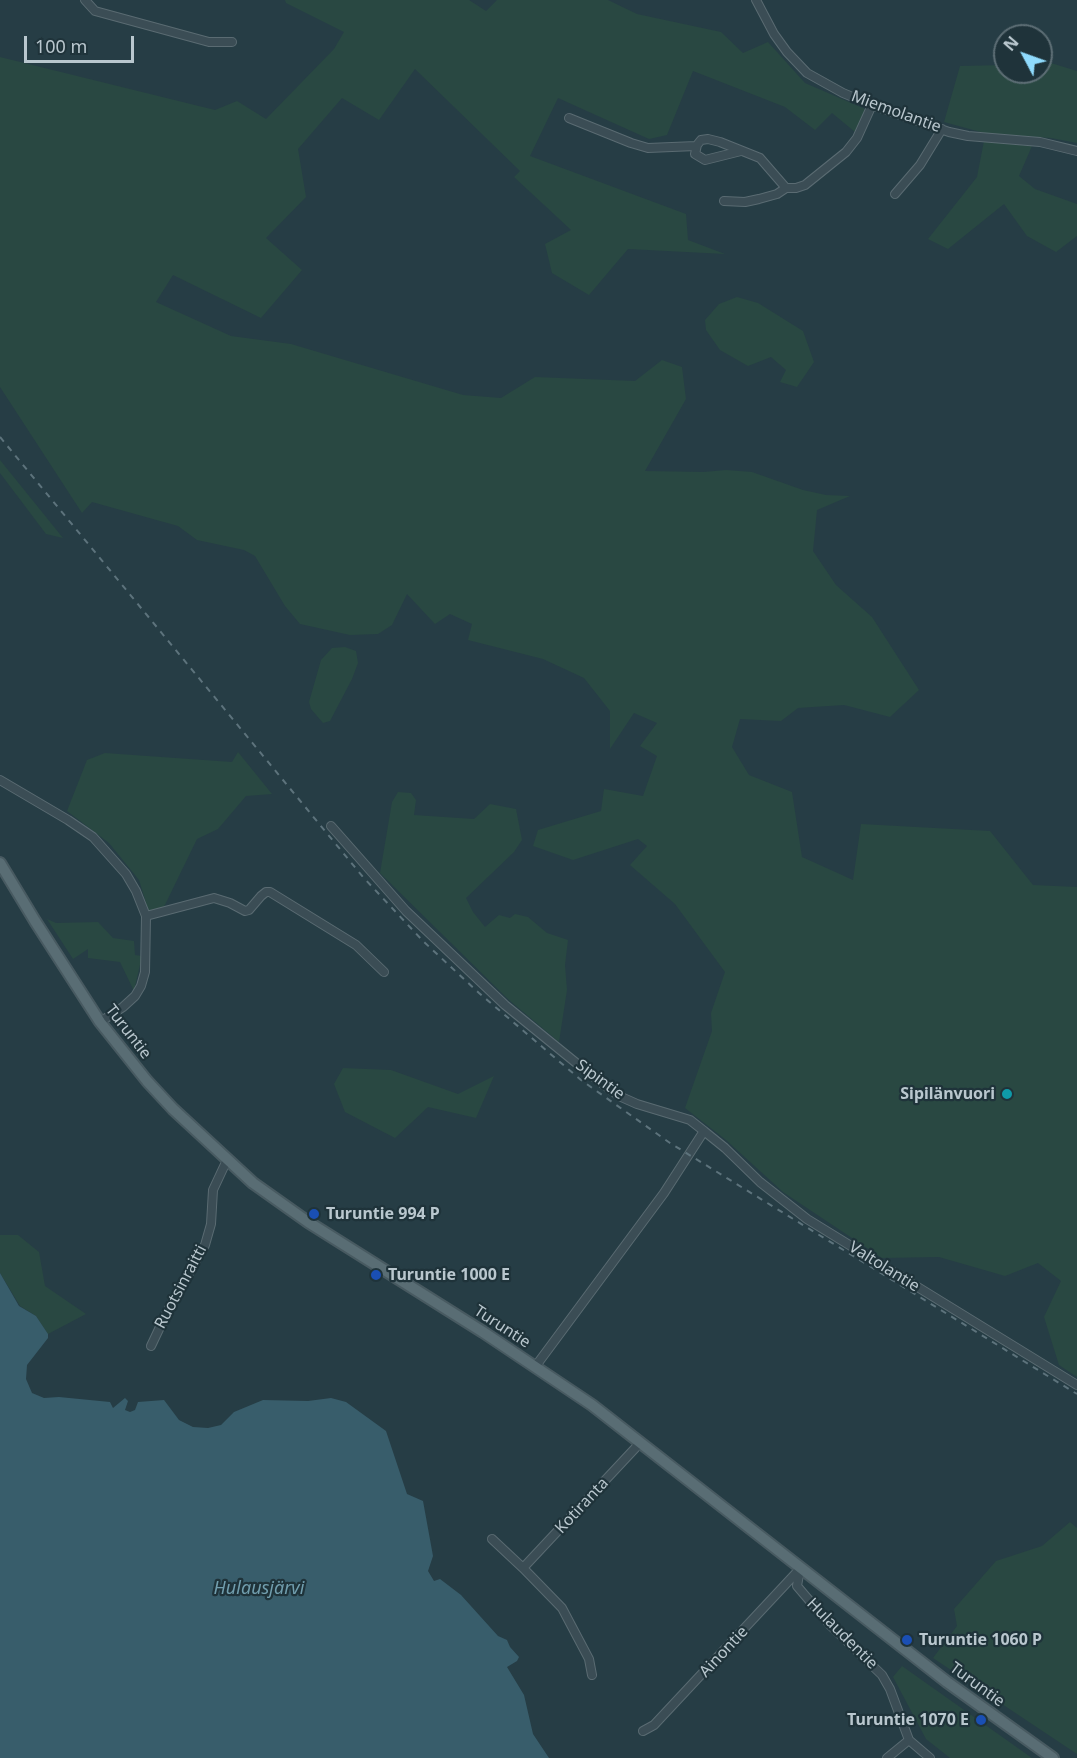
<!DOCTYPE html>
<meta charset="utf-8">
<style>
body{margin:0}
#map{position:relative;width:1077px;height:1758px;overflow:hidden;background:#263d45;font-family:"Noto Sans",sans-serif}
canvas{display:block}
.north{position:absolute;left:993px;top:24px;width:60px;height:60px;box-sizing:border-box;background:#1f333a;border:2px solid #5d6e75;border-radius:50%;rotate:311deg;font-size:16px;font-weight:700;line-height:24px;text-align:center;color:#b9c7ce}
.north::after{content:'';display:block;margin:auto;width:21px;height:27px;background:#8fdbfd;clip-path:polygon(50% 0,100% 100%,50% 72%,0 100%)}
.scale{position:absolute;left:24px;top:36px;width:110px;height:27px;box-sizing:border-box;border:3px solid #b9c7ce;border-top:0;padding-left:8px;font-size:18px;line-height:21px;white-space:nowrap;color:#b9c7ce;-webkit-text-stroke:4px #1f333a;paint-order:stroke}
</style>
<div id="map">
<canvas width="1077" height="1758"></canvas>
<div class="north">N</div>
<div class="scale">100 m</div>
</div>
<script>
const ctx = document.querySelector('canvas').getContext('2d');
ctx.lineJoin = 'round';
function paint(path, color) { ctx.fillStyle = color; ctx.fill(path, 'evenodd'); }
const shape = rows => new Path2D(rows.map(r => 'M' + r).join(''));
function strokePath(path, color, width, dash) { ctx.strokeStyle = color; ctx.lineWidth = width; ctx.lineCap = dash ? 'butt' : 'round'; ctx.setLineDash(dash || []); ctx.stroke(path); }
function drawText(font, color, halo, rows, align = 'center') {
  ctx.font = font + ' "Noto Sans",sans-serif'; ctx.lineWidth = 4.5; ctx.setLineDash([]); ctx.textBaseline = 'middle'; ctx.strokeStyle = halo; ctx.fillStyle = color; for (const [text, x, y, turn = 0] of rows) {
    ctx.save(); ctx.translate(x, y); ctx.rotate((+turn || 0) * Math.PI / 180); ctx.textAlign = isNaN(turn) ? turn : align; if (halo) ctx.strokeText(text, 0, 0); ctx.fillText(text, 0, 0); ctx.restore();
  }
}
paint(shape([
 [285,0,469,0,486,11,497,0,608,0,637,14,721,32,743,53,768,42,805,83,865,109,855,132,832,113,815,130,785,107,693,71,667,135,649,139,558,98,530,156,686,214,688,240,725,254,628,249,589,295,552,273,545,244,571,230,514,177,520,171,415,69,379,120,342,98,298,149,306,197,266,238,302,270,261,318,173,275,156,302,231,336,291,344,463,395,501,398,535,377,635,381,662,360,682,367,686,399,645,471,703,472,726,470,752,472,803,490,826,495,850,496,817,510,813,551,836,585,872,617,919,690,890,717,844,705,798,708,781,721,740,719,732,747,749,775,792,792,802,857,853,880,861,824,990,831,1033,885,1077,887,1077,1377,1059,1365,1044,1317,1061,1281,1038,1263,1005,1276,939,1257,882,1258,783,1192,726,1140,685,1108,712,1031,711,1013,725,972,675,904,630,865,647,846,638,839,573,860,533,846,538,830,601,811,604,789,643,796,657,756,640,746,657,723,634,713,610,749,610,711,584,678,543,659,468,640,472,624,450,614,435,624,407,594,392,625,378,634,350,635,300,624,285,606,255,556,244,550,197,540,178,526,92,502,82,513,0,387,0,57,215,110,237,101,266,119,334,49,344,32,286,3],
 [1051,63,1077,71,1077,143,1051,138,984,133,944,122,960,66,1005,65,1005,72,1041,72,1041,64],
 [984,141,1032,146,1019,176,1035,189,1077,204,1077,236,1056,252,1027,236,1004,204,948,249,928,239,977,177],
 [737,297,758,303,803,331,814,362,797,387,780,382,786,370,771,357,748,366,720,350,706,330,705,320,719,304],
 [0,460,63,538,46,534,0,473],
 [345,647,356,651,358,663,352,679,330,721,323,723,311,709,309,702,321,660,332,648],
 [238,752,272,794,246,796,218,829,197,839,161,913,151,919,139,880,109,843,67,811,87,760,105,753,232,762],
 [398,792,411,793,416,800,414,815,474,819,490,804,516,809,522,840,514,852,466,898,473,912,485,927,499,915,510,918,515,914,528,917,547,933,568,940,565,965,567,990,559,1042,509,1000,380,873,392,802],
 [47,919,56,923,98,922,113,938,134,941,135,955,142,956,134,991,120,962,88,958,88,949,73,959],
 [343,1068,391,1070,458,1094,494,1076,476,1118,428,1107,395,1138,345,1112,334,1084],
 [0,1235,18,1235,39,1252,45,1286,86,1314,48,1334,36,1316,20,1306,0,1273],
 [1070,1522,1077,1528,1077,1754,933,1658,957,1626,954,1609,996,1561,1042,1546],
 [902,1666,1032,1758,950,1758,926,1739,893,1677]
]), '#294842');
paint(shape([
 [0,1273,19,1306,36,1316,48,1334,48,1338,27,1365,26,1379,32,1393,44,1398,59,1397,110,1402,113,1408,125,1398,128,1401,125,1410,130,1412,135,1410,138,1402,164,1400,179,1420,193,1427,208,1428,221,1425,234,1412,263,1400,308,1401,331,1398,346,1402,386,1431,407,1494,423,1501,433,1556,428,1571,434,1581,440,1579,461,1595,498,1636,507,1640,510,1647,519,1657,517,1661,507,1667,524,1695,533,1734,549,1758,0,1758]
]), '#385d6b');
const minor = shape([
 [85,0,95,11,209,42,232,42],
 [756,0,774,34,787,52,807,73,843,93,872,105,949,132,968,136,1040,142,1077,151],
 [569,118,631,143,648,148,696,146],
 [741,151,705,160,695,154,697,145,701,140,708,139,720,142,760,158,786,188,796,188,805,185,846,152,857,138,872,105],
 [895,194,920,165,942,129],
 [724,201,745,202,759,199,777,194,786,188],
 [0,780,68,820,93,837,126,874,136,891,146,916,145,972,141,986,135,996,123,1007,100,1022],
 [331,826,406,911,505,1005,591,1075,619,1096,637,1104,690,1120,704,1131,664,1193,535,1367],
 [146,916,214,898,230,903,245,911,249,910,261,896,266,892,270,892,356,945,384,972],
 [704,1131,725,1148,760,1182,807,1219,1077,1385],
 [151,1346,169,1308,205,1245,211,1224,213,1190,227,1160],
 [492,1539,523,1568],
 [800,1569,797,1586,831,1626,882,1675,890,1689,909,1740,930,1758],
 [592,1675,589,1659,562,1608,523,1568,640,1443],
 [643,1731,654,1725,797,1572],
 [887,1758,909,1740]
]);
const major = shape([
 [0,863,35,921,100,1022,147,1081,173,1109,253,1183,308,1222,483,1332,592,1405,947,1682,1053,1758]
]);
strokePath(minor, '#5a6b72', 10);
strokePath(major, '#485a61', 14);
strokePath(minor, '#3b4d55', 8);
strokePath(major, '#596d74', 10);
strokePath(shape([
 [0,437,363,877,424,942,479,993,581,1080,670,1143,1077,1394]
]), '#5d737c', 2, [6, 6]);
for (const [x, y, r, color] of [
 [1007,1094,6,"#0f9aa8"],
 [314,1214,6,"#1a4fb4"],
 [376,1275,6,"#1a4fb4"],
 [907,1640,6,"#1a4fb4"],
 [981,1720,6,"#1a4fb4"]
]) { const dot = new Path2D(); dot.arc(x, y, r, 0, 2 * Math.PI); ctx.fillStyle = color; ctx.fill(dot); strokePath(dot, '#1f333a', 2); }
drawText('16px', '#b9c7ce', '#1f333a', [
 ["Miemolantie",896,112,20],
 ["Turuntie",128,1032,52],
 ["Sipintie",600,1080,36],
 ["Valtolantie",884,1267,32],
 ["Ruotsinraitti",181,1287,-62],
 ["Turuntie",502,1327,33],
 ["Kotiranta",582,1506,-47],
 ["Hulaudentie",842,1634,45],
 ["Ainontie",724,1652,-47],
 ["Turuntie",977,1685,36]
]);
drawText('bold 16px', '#b9c7ce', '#1f333a', [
 ["Sipilänvuori",995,1094,"right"],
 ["Turuntie 994 P",326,1214],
 ["Turuntie 1000 E",388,1275],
 ["Turuntie 1060 P",919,1640],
 ["Turuntie 1070 E",969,1720,"right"]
], 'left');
drawText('italic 18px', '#719eae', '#1f333a', [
 ["Hulausjärvi",259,1589]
]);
</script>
